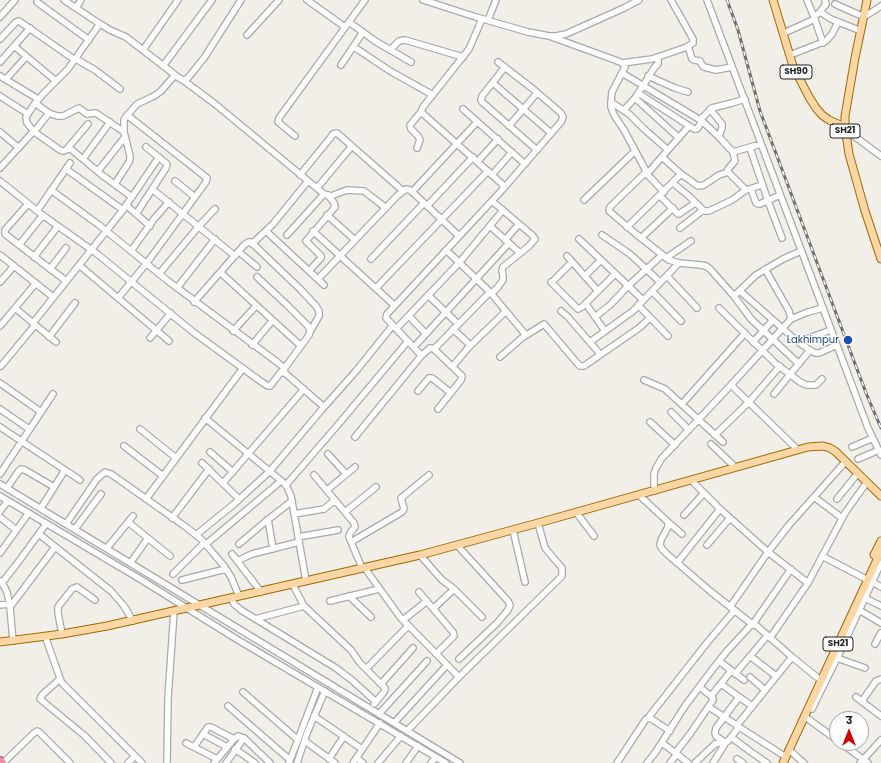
<!DOCTYPE html>
<meta charset="utf-8">
<style>
body{margin:0}
#map{position:relative;width:881px;height:763px;overflow:hidden;background:#f2efe9;font-family:Poppins,"Noto Sans Devanagari",sans-serif}
canvas{display:block}
.north{position:absolute;left:829px;top:711px;width:40px;height:40px;box-sizing:border-box;background:#fff;border:1px solid #a7a7a7;border-radius:50%;rotate:0deg;font-size:11px;font-weight:700;line-height:16px;text-align:center;color:#222}
.north::after{content:'';display:block;margin:auto;width:14px;height:18px;background:#d40000;clip-path:polygon(50% 0,100% 100%,50% 72%,0 100%)}
</style>
<div id="map">
<canvas width="881" height="763"></canvas>
<div class="north">उ</div>
</div>
<script>
const ctx = document.querySelector('canvas').getContext('2d');
ctx.lineJoin = 'round';
const shape = rows => new Path2D(rows.map(r => 'M' + r).join(''));
function strokePath(path, color, width, dash) { ctx.strokeStyle = color; ctx.lineWidth = width; ctx.lineCap = dash ? 'butt' : 'round'; ctx.setLineDash(dash || []); ctx.stroke(path); }
function drawText(font, color, halo, rows, align = 'center') {
  ctx.font = font + ' Poppins,sans-serif'; ctx.lineWidth = 3; ctx.setLineDash([]); ctx.textBaseline = 'middle'; ctx.strokeStyle = halo; ctx.fillStyle = color; for (const [text, x, y, turn = 0] of rows) {
    ctx.save(); ctx.translate(x, y); ctx.rotate((+turn || 0) * Math.PI / 180); ctx.textAlign = isNaN(turn) ? turn : align; if (halo) ctx.strokeText(text, 0, 0); ctx.fillText(text, 0, 0); ctx.restore();
  }
}
const minor = shape([
 [64,0,100,24],
 [307,0,345,27],
 [423,0,476,17,528,32,549,36,556,36,566,34,624,8,639,0],
 [707,0,844,364,868,428,881,455],
 [807,0,814,17,820,12,831,19,861,31],
 [37,2,89,40],
 [835,4,864,17,881,6],
 [76,8,81,0],
 [820,12,826,4,825,0],
 [0,17,15,0],
 [814,17,823,43],
 [488,20,496,0],
 [349,22,375,41,411,62],
 [784,33,815,19],
 [247,35,279,0],
 [549,36,615,60,622,63,624,65,625,67,612,92,611,102,611,107,614,115,624,130,645,169,646,172,610,207,609,211,636,234,669,260,679,263,701,265,706,266,710,269,734,296,751,319,799,364],
 [0,39,16,22,19,21,75,60],
 [14,46,56,81],
 [688,46,692,59,694,60,700,61,702,65,704,67,716,70,732,67],
 [354,47,390,71,433,95],
 [143,50,178,0],
 [390,50,399,41,405,40,463,57],
 [790,55,826,41,832,34,838,22],
 [76,59,95,70,120,89],
 [0,62,30,28],
 [498,62,533,89,561,113,563,117,561,122,503,189],
 [622,63,652,59,687,47,693,43,693,39,671,0],
 [341,65,363,32],
 [163,66,212,0],
 [505,67,482,96,481,100,482,102,537,150],
 [622,73,702,121,718,136,733,152,761,144],
 [0,76,38,99],
 [648,76,675,88,688,92],
 [6,79,26,57],
 [183,80,215,104,324,194,331,196,347,190,364,191,386,208],
 [493,83,551,133],
 [638,93,694,129,697,129,702,121],
 [0,96,28,114],
 [635,98,679,138],
 [611,102,629,114,643,128,668,150],
 [35,103,49,113,57,116,63,116,79,108,87,114,96,113,124,132],
 [463,109,491,134,525,164],
 [710,109,722,124,722,128,719,137],
 [624,110,635,98,643,86,654,68,658,64,658,57],
 [700,120,712,108,732,103,745,99],
 [509,126,537,93],
 [845,127,854,136,881,156],
 [33,131,60,150,63,151,69,149,72,150,102,175,132,197],
 [0,132,19,148],
 [34,132,49,113],
 [295,136,278,122,279,118,365,0],
 [417,148,420,140,418,136,411,129,410,125,421,112],
 [750,148,768,201,782,238],
 [67,149,88,124],
 [733,152,735,161,728,169,728,172,746,190],
 [662,157,681,174,698,186,704,185,719,175,728,172],
 [83,159,110,122],
 [478,161,498,139],
 [0,168,33,132,32,129,27,123,26,117,33,106,44,93,68,69,99,25,100,24,102,25,110,30,126,37,179,78,183,80,187,79,204,58,241,0],
 [66,169,123,210],
 [98,171,125,137],
 [646,173,664,192],
 [647,174,689,126],
 [300,175,331,137,333,134,337,133,403,191],
 [492,175,512,152],
 [0,181,41,214,96,253,193,332,263,383,268,386,270,386,281,372,285,373,324,407],
 [175,181,195,197],
 [673,183,690,197,704,211,709,211,732,200,746,190,762,185],
 [115,184,129,162,130,159,130,156,124,132,124,120,125,118,137,104,154,96,161,91,175,75],
 [317,188,352,146],
 [152,189,235,256],
 [751,189,756,203,758,204,760,204,780,195],
 [51,190,99,225,168,281,277,362,283,367,285,373],
 [412,192,477,122],
 [660,196,678,214,679,214,695,203],
 [584,200,635,151],
 [28,204,5,230,5,234,66,281],
 [126,205,150,226],
 [427,206,473,157],
 [37,211,70,163],
 [136,214,166,168,167,164,146,147],
 [327,215,355,240],
 [490,226,520,253],
 [627,227,681,174],
 [680,228,703,210],
 [266,231,324,285],
 [313,231,394,305],
 [287,235,324,194],
 [602,235,630,254,660,282],
 [641,238,673,208],
 [579,239,643,300],
 [505,240,519,224],
 [252,244,273,224,308,181],
 [19,245,43,215],
 [446,250,490,292,525,334,523,337,500,357],
 [131,251,154,219,169,202],
 [239,252,257,267],
 [0,255,53,297],
 [567,256,598,291],
 [34,257,58,226],
 [666,258,691,241],
 [371,259,424,203],
 [79,265,169,341],
 [50,269,66,248],
 [309,271,321,258,321,256,306,241,335,207,334,203,328,195],
 [221,273,301,346],
 [159,274,199,226,215,209],
 [585,276,601,260],
 [667,276,697,308],
 [257,277,287,305,308,326,310,330,309,335,284,369],
 [318,279,397,196,406,189,410,190,421,200,459,236],
 [555,279,572,262],
 [0,282,14,266],
 [551,282,578,309,582,307,615,274],
 [177,288,215,239],
 [376,288,488,171],
 [652,291,681,321],
 [740,291,798,342,813,352,816,353,819,353,837,345],
 [492,293,498,287,503,280,503,276,502,271,503,267,529,246,535,239,532,235,492,201],
 [428,295,458,324],
 [734,296,756,275,783,259,801,251],
 [118,298,146,264,206,182,207,178,127,115],
 [194,302,245,244,249,242,251,242,300,289,316,306,319,311,319,316,310,332],
 [586,304,605,331],
 [638,305,668,336],
 [15,308,56,342],
 [719,308,775,363,800,382,806,385,816,385,822,379],
 [561,311,568,317,600,354],
 [409,316,426,334],
 [595,317,610,305,628,286,662,255],
 [791,319,808,312,823,308],
 [33,323,123,210,159,157],
 [0,326,36,283],
 [396,329,459,263,503,210],
 [453,329,470,345],
 [233,331,256,306],
 [525,336,544,324,577,363,580,366,584,366,639,328,650,318],
 [49,337,75,303],
 [150,338,171,313],
 [590,342,633,311,679,263],
 [753,342,773,320],
 [798,342,831,330],
 [252,345,272,321],
 [414,347,509,243],
 [434,349,490,292],
 [421,356,430,348,434,349,462,376,461,380,438,409],
 [1,366,35,325],
 [453,366,468,348,506,311],
 [644,380,665,389,723,442],
 [0,383,41,412],
 [731,385,798,450],
 [418,391,429,378,432,378,451,393],
 [774,394,810,350],
 [682,404,745,333],
 [0,409,29,429],
 [671,412,689,430],
 [205,418,284,483,287,487,291,496,306,581],
 [650,422,675,445],
 [0,427,80,480],
 [140,429,176,458],
 [715,435,749,402,780,366],
 [355,437,421,356,421,355,386,318,387,314,503,189,503,186,502,184,492,175,421,112,423,107,469,49,482,19],
 [711,444,735,467],
 [124,446,163,476],
 [852,447,873,438],
 [210,452,233,472],
 [328,454,346,474],
 [858,459,879,450],
 [202,463,239,499],
 [0,474,53,394],
 [314,475,354,523,355,527,350,533,349,537,362,568],
 [691,480,720,509,768,552,808,583],
 [223,483,304,389],
 [0,484,460,763],
 [286,485,342,420,408,341],
 [7,488,18,472,21,469,25,470,54,487],
 [327,490,355,467],
 [655,491,654,484,654,474,656,468,662,458,731,385,791,319,789,311,765,269],
 [639,495,668,522,668,527,661,540,660,545,662,549,667,554,710,591,752,624],
 [0,496,140,579,238,640,446,763],
 [814,497,842,518],
 [146,499,243,368],
 [837,499,858,473],
 [41,508,65,470],
 [0,511,8,501],
 [345,512,376,487],
 [576,512,594,536],
 [294,514,324,509,335,500],
 [684,515,704,493],
 [0,517,16,530],
 [172,518,209,469],
 [268,519,273,549],
 [128,522,170,556],
 [668,522,682,534],
 [66,524,97,479,105,472,111,474,186,527,202,540,224,566,231,577,239,596],
 [75,529,101,494],
 [513,530,525,582],
 [39,534,111,591,124,606,133,621],
 [196,535,234,504,270,471,324,407,356,371,393,325],
 [298,537,338,530],
 [351,542,402,512,404,509,401,498,429,475],
 [239,544,265,522,292,501],
 [205,545,281,481],
 [457,545,508,601,510,605,508,610,497,623,459,659],
 [707,545,730,518],
 [107,548,133,516],
 [0,553,28,514],
 [232,554,261,592],
 [420,555,442,580,453,588,482,617],
 [822,556,864,578],
 [237,561,252,554,299,542],
 [131,562,148,538],
 [677,563,720,509],
 [364,567,400,617,459,677],
 [173,574,204,543],
 [182,580,226,569],
 [1,581,7,592,10,607,13,641],
 [872,582,881,587],
 [2,583,19,561,46,524],
 [293,585,304,606,351,650,360,663,385,688,385,690,384,692,374,704],
 [419,592,453,632,454,636,436,654],
 [349,596,371,617],
 [231,598,234,604,241,610,336,668,353,681,376,702],
 [865,598,881,606],
 [330,601,379,589],
 [0,605,10,604],
 [10,607,55,547],
 [730,607,768,552,789,525,846,461],
 [434,608,454,589],
 [859,610,881,623],
 [255,619,304,606],
 [403,620,427,601],
 [753,624,791,569],
 [62,634,58,613,58,607,72,589,77,587,95,600],
 [45,636,61,681,63,684,142,763],
 [770,638,808,583,845,513,867,482],
 [875,644,881,633],
 [750,656,776,676],
 [837,658,865,668],
 [719,661,744,680],
 [366,669,408,626],
 [735,674,767,636],
 [750,677,765,690],
 [60,679,42,695,40,699,85,736,111,763],
 [381,684,413,648],
 [721,684,752,706],
 [243,692,298,740],
 [711,696,731,671],
 [856,697,881,716],
 [862,701,876,681,881,679],
 [228,706,290,760],
 [709,707,738,726],
 [812,709,839,654,881,563],
 [379,714,427,661],
 [314,716,362,749],
 [804,716,837,740],
 [648,718,706,644,734,611],
 [394,723,447,665],
 [739,727,737,726,738,724,792,657],
 [407,731,459,677,562,576,562,568,545,548,538,523],
 [203,734,227,747],
 [731,737,751,752,767,763],
 [305,741,335,763],
 [724,742,716,736,715,733,716,728,739,697],
 [186,743,217,759],
 [662,743,677,754,688,763],
 [841,743,868,763],
 [194,747,208,727,211,727,234,739],
 [235,749,255,763],
 [789,750,804,763],
 [676,752,690,734,713,700,713,698,700,687],
 [357,758,363,763],
 [329,759,344,736],
 [737,759,743,763],
 [3,763,34,733,37,731,39,732,70,763],
 [128,763,135,756],
 [167,763,168,698,174,611],
 [214,763,234,739,238,736,244,738,270,763],
 [226,763,244,738],
 [289,763,318,687],
 [297,763,307,733,325,691],
 [353,763,380,723],
 [378,763,401,736],
 [406,763,418,746],
 [431,763,436,757],
 [617,763,646,719,650,718,670,731],
 [647,763,655,753,685,706,712,670,727,651,752,624,757,626,792,657,818,678],
 [670,763,677,754],
 [695,763,715,744,728,741,739,727,786,757],
 [713,763,726,742],
 [860,763,881,740]
]);
const major = shape([
 [773,0,793,66,809,97,816,108,822,115,829,120,845,127],
 [867,0,855,58,845,116,845,127,849,154,865,211,881,259],
 [874,555,881,541],
 [0,642,62,634,107,626,420,555,538,523,808,447,823,446,830,448,836,452,881,496],
 [783,763,881,551]
]);
const highway = shape([
 [0,761,2,763]
]);
strokePath(minor, '#a9a9a9', 8);
strokePath(major, '#a06b00', 9);
strokePath(highway, '#dc2a67', 10);
strokePath(minor, '#fff', 5.5);
strokePath(major, '#fcd6a4', 7);
strokePath(highway, '#e892a2', 8);
const rail = shape([
 [727,0,738,30,760,111,866,393,881,428]
]);
strokePath(rail, '#707070', 3);
strokePath(rail, '#fff', 1.5, [4.5]);
for (const [x, y, r, color] of [
 [848,340,5,"#1a4fb4"]
]) { const dot = new Path2D(); dot.arc(x, y, r, 0, 2 * Math.PI); ctx.fillStyle = color; ctx.fill(dot); strokePath(dot, '#fff', 1.5); }
for (const [x, y, w] of [
 [796,72,32],
 [845,131,30],
 [838,644,30]
]) { const box = new Path2D(); box.roundRect(x - w / 2, y - 7, w, 14, 3); ctx.fillStyle = '#fff'; ctx.fill(box); strokePath(box, '#222', 1); }
drawText('bold 9px', '#222', null, [
 ["SH90",796,72],
 ["SH21",845,131],
 ["SH21",838,644]
]);
drawText('10px', '#164399', '#fff', [
 ["Lakhimpur",839,340]
], 'right');
</script>
